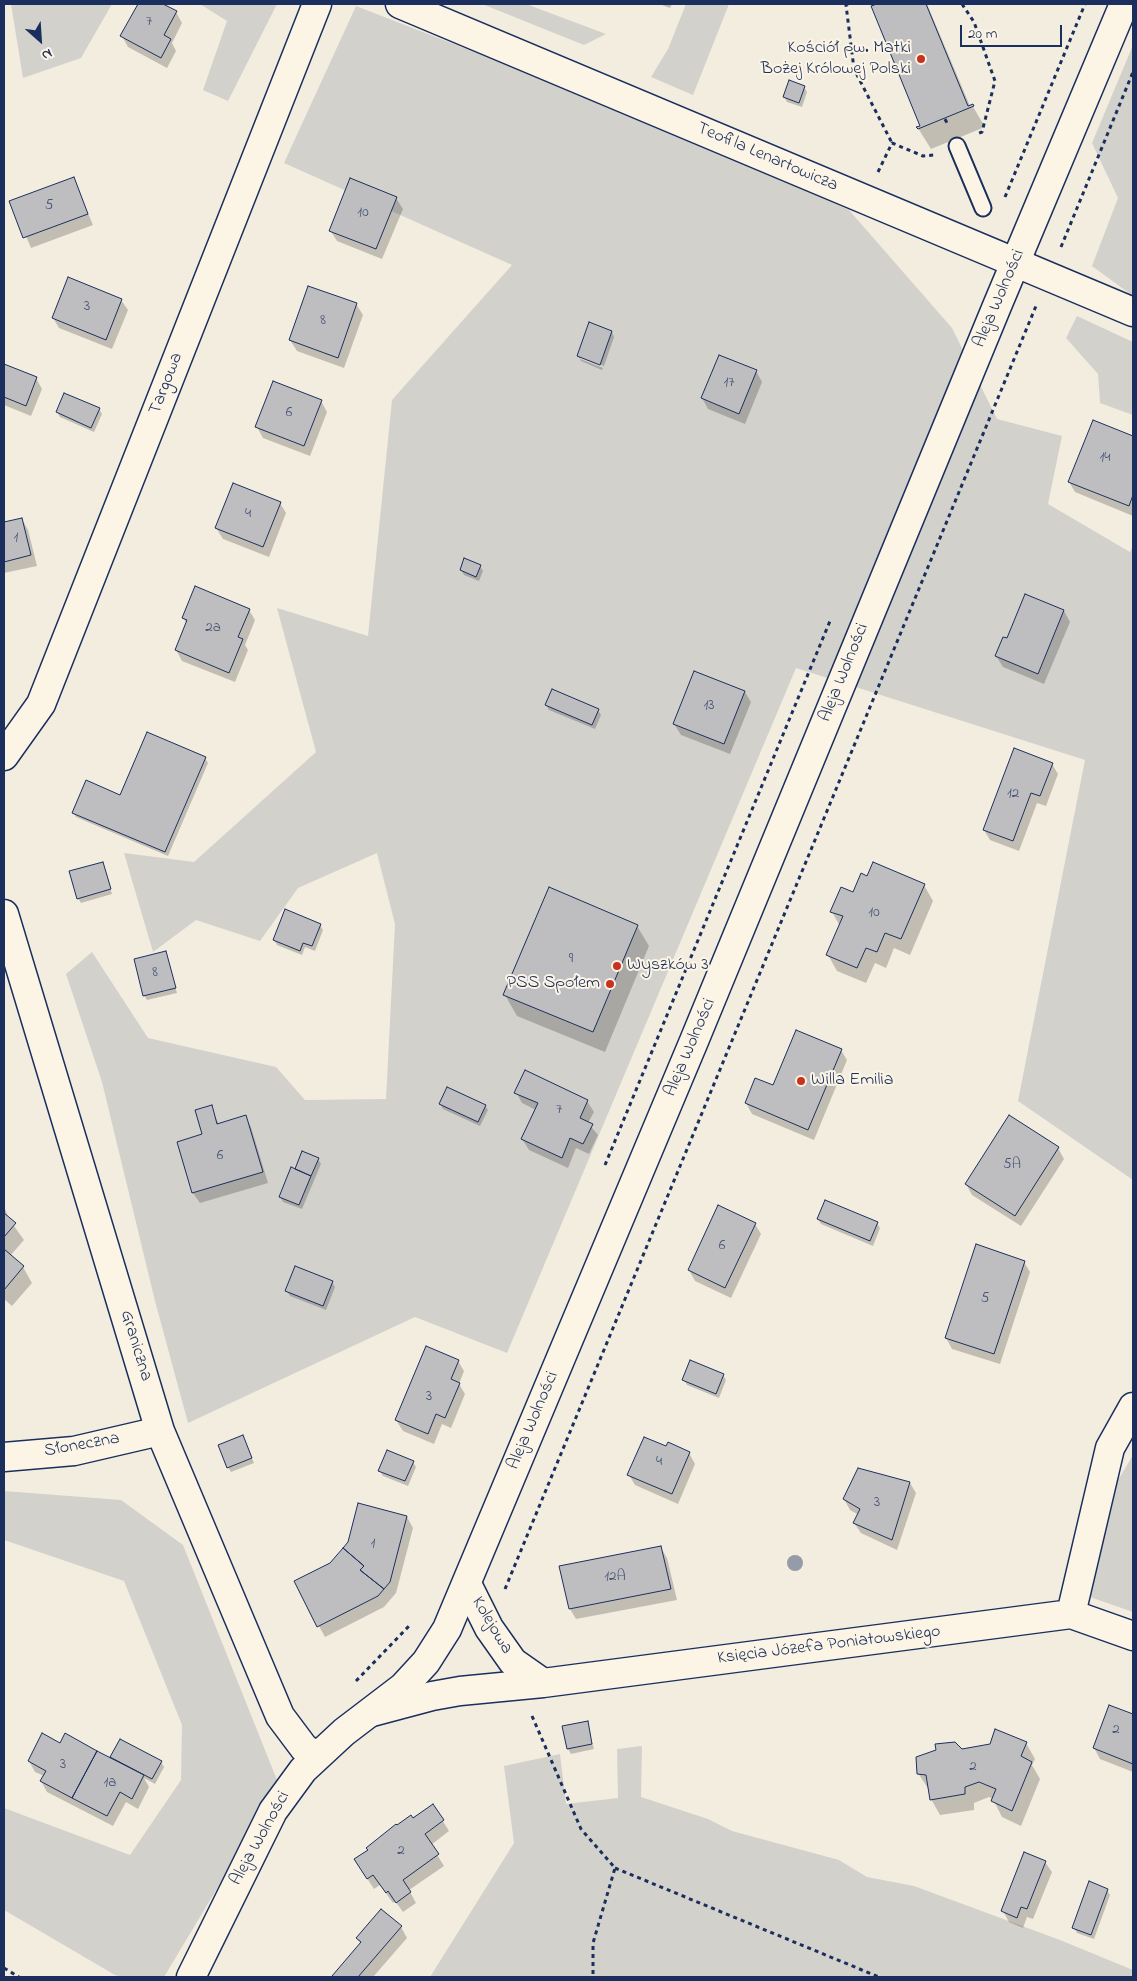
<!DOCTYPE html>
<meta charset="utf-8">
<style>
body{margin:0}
#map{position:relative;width:1137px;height:1981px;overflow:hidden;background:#f3ede0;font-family:"Indie Flower",sans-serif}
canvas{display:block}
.frame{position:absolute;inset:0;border:5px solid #1b2f5e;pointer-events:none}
.north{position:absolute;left:15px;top:15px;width:50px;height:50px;-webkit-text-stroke:4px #fcf5e5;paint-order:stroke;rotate:154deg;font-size:14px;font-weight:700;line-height:20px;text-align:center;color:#1b2f5e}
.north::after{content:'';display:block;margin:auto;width:18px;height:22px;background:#1b2f5e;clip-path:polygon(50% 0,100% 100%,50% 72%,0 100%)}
.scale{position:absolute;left:960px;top:25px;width:102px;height:22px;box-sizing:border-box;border:2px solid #1b2f5e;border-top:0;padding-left:6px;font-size:15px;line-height:18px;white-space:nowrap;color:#1b2f5e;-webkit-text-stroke:4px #fcf5e5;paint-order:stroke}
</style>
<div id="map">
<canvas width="1137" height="1981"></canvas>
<div class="frame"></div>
<div class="north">N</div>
<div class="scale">20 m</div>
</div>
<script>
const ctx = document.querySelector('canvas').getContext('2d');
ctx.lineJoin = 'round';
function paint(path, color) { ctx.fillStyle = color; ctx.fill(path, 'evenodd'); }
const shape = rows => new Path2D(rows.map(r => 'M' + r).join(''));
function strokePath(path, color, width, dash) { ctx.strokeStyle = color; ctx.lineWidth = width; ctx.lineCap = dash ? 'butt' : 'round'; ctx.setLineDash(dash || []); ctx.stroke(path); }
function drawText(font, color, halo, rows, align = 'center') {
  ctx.font = font + ' "Indie Flower",sans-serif'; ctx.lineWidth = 4; ctx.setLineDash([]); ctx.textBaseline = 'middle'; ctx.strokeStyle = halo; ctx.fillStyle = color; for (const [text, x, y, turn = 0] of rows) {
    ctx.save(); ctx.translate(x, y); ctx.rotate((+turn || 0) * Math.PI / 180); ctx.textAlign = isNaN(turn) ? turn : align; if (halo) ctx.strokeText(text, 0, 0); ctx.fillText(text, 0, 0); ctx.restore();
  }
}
paint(shape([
 [11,4,112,4,81,58,23,78],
 [200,4,277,4,228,101,203,90,227,21],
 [482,4,526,4,606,34,584,45],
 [686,4,729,4,693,95,651,77,668,49],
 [356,6,665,126,849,210,952,328,997,419,1062,436,1048,504,1130,552,1133,546,1133,1180,1018,1101,1085,760,796,668,507,1353,415,1317,188,1423,155,1301,102,1082,66,974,92,952,148,1038,276,1067,305,1100,386,1099,395,924,377,853,298,888,260,941,196,920,153,952,124,853,194,862,316,752,277,608,368,636,392,400,512,265,284,163],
 [1133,45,1132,128,1133,296,1092,266,1118,198,1092,143],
 [1077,316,1133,342,1133,415,1100,403,1098,374,1066,338],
 [1133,1455,1133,1612,1090,1597,1114,1487],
 [4,1491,121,1500,183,1545,279,1785,164,1977,123,1977,115,1975,4,1910,4,1808,130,1855,181,1780,182,1725,124,1581,4,1540],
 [642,1746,641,1797,708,1819,732,1831,839,1860,867,1877,914,1886,1060,1940,1133,1970,1133,1977,430,1977,514,1843,504,1766,560,1754,566,1804,618,1798,617,1749]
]), '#d3d1cc');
paint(shape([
 [139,4,160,4,176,12,182,23,172,43,176,51,167,68,128,47,122,36],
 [659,4,672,4,670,8],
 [880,4,927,4,970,106,972,105,985,127,931,149,918,128,921,127,872,7],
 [804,87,807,92,802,107,787,102,784,96],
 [73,178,93,225,31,248,11,201],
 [396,198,403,209,382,259,337,241,330,230],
 [121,300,128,310,112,349,59,328,53,318],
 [356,304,363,315,344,368,297,351,290,340],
 [590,324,612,332,614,337,604,366,580,357,580,359,603,368,602,370,581,361,578,356],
 [4,365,36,378,42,389,31,416,4,405],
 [756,371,762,382,745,424,708,409,702,398],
 [321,401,327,412,310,456,263,438,257,427],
 [99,409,102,414,94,432,60,417,57,412],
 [1093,421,1133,437,1133,516,1075,492,1069,482],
 [280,503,286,513,269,557,223,539,216,528],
 [22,519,28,530,37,566,4,573,4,524],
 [480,566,483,571,479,581,464,575,461,570],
 [1026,596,1064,611,1070,622,1044,684,1003,667,996,656,1008,640],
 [249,610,255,620,245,645,248,650,235,682,182,661,176,650,187,624,183,618],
 [745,692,751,702,730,754,681,735,674,724],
 [546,705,598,710,601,715,595,729,549,710],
 [205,758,208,763,168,856,76,817,73,812,121,796],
 [1052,764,1058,774,1046,806,1037,803,1019,851,990,840,984,830],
 [102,863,112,894,81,903,78,898],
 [924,885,933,901,910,955,894,948,886,968,875,963,866,983,837,971,828,955,840,926,832,912,854,893],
 [320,925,323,930,315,951,305,947,302,955,277,945,274,940],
 [637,926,649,946,605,1052,517,1016,505,995],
 [165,953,177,993,147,1000,144,995],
 [841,1050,847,1060,814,1140,752,1114,746,1103],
 [516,1092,587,1101,594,1112,588,1123,598,1135,589,1154,576,1148,568,1168,529,1150,522,1139,536,1110,522,1103],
 [440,1104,485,1105,488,1110,480,1126,443,1109],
 [211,1106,219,1125,245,1117,251,1127,268,1183,200,1203,193,1193,178,1143,204,1135],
 [1010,1116,1058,1148,1064,1159,1021,1226,972,1195,966,1184],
 [318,1159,321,1164,302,1209,283,1202,280,1197,295,1171],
 [4,1206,9,1219,24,1240,10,1256,23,1267,32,1283,12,1306,4,1299],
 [818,1219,877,1223,880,1228,873,1246,821,1224],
 [755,1224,761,1234,731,1298,695,1281,689,1270],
 [1024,1262,1030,1272,1000,1364,952,1349,946,1338],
 [332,1282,335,1287,326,1310,290,1296,287,1291],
 [458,1361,464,1371,459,1384,465,1394,451,1428,442,1424,434,1444,403,1431,396,1420],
 [723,1375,726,1380,719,1398,687,1385,684,1380],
 [243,1437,254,1463,231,1472,228,1467],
 [667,1448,689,1453,695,1464,678,1504,635,1485,629,1475],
 [413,1462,416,1467,408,1486,383,1476,380,1471],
 [910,1483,916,1493,897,1550,861,1533,854,1523,859,1515,850,1510,844,1499],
 [407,1517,413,1528,396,1593,384,1607,325,1637,319,1626,331,1564],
 [661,1548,667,1558,677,1600,576,1619,570,1609],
 [1110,1707,1133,1716,1133,1772,1100,1759,1094,1748],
 [587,1723,594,1749,571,1754,568,1749],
 [1026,1743,1035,1759,1032,1765,1040,1779,1021,1826,1002,1817,993,1799,989,1797,974,1803,974,1810,940,1815,931,1799,929,1790,918,1773,962,1750],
 [61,1744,114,1761,112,1757,161,1762,164,1767,155,1784,144,1778,149,1787,138,1809,126,1802,113,1826,47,1792,41,1781,44,1776,35,1772,29,1761],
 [433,1805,449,1831,431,1845,444,1866,409,1890,416,1903,403,1912,395,1901,393,1903,380,1885,374,1889,355,1860,397,1827],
 [1045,1862,1052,1872,1033,1919,1027,1917,1023,1928,1009,1922,1003,1911],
 [1107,1890,1110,1895,1094,1939,1077,1933,1074,1928],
 [401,1927,407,1938,373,1977,334,1977,361,1944,357,1938]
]), '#0003');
const building = shape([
 [138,4,163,4,177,11,164,35,171,39,161,58,120,36,138,4],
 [877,4,926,4,968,106,973,104,974,106,918,129,916,127,920,126,871,6,877,4],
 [789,80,805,86,799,103,783,97,789,80],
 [74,177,88,214,23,238,9,201,74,177],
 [350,178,397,197,376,249,329,231,350,178],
 [68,277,122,299,106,340,52,318,68,277],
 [308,286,357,303,338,358,289,340,308,286],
 [589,322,612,331,600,365,577,356,589,322],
 [719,355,757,370,739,414,701,398,719,355],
 [4,364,37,377,26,406,4,397,4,364],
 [273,381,322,400,304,446,255,427,273,381],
 [64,393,100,408,91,428,56,412,64,393],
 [1093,420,1133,436,1133,495,1129,506,1068,482,1093,420],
 [233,483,281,502,263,547,215,528,233,483],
 [22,518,31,555,4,562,4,522,22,518],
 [464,558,481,565,476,577,460,570,464,558],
 [195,586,250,609,238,637,243,639,229,673,175,650,187,620,182,618,195,586],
 [1025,594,1064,610,1038,674,995,656,1003,637,1007,638,1025,594],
 [694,671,745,691,724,744,673,724,694,671],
 [552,689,599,709,592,725,545,705,552,689],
 [147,732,206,757,165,852,72,813,86,780,120,795,147,732],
 [1014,748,1053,763,1040,796,1031,793,1013,841,983,830,1014,748],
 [103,862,111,889,77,899,69,871,103,862],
 [873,862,925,884,901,939,885,933,877,952,866,948,857,968,826,955,843,916,830,912,841,887,853,892,861,873,867,876,873,862],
 [549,887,638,925,593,1032,503,995,549,887],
 [285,909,321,924,312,946,303,943,300,951,273,940,285,909],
 [166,951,176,988,143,996,134,959,166,951],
 [796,1030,842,1049,808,1130,745,1103,755,1078,773,1085,796,1030],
 [525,1070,588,1100,580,1118,593,1124,583,1144,570,1138,562,1158,521,1139,538,1103,514,1093,525,1070],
 [447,1087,486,1105,478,1122,439,1104,447,1087],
 [212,1105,217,1124,246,1115,263,1172,192,1193,177,1142,202,1134,195,1110,212,1105],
 [1009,1115,1059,1147,1015,1216,965,1184,1009,1115],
 [302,1151,319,1158,311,1176,295,1169,302,1151],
 [291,1167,311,1176,299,1205,279,1197,291,1167],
 [825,1200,878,1222,870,1241,817,1219,825,1200],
 [718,1205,756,1223,725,1288,688,1270,718,1205],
 [4,1213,16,1223,4,1237,4,1213],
 [976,1244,1025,1261,994,1354,945,1338,976,1244],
 [4,1249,24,1266,4,1290,4,1249],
 [295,1266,333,1281,323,1306,285,1291,295,1266],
 [426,1346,459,1360,451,1379,460,1383,445,1418,436,1414,428,1434,395,1420,426,1346],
 [690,1360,724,1374,716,1394,682,1380,690,1360],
 [243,1435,252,1458,227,1468,218,1445,243,1435],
 [644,1437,666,1446,668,1442,690,1452,672,1494,627,1475,644,1437],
 [387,1450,414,1461,405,1481,378,1471,387,1450],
 [858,1468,910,1482,892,1540,853,1523,860,1509,843,1499,858,1468],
 [358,1503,407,1516,390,1582,384,1589,360,1570,364,1566,343,1548,348,1542,358,1503],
 [661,1546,671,1589,569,1609,559,1566,661,1546],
 [343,1548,364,1566,360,1570,384,1589,378,1596,317,1627,294,1581,330,1563,343,1548],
 [1109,1705,1133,1714,1133,1764,1093,1748,1109,1705],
 [588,1721,592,1744,567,1749,562,1726,588,1721],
 [995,1729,1027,1742,1021,1756,1032,1762,1012,1811,991,1801,996,1789,979,1782,965,1787,965,1794,930,1800,926,1775,917,1774,916,1757,936,1750,935,1744,955,1742,962,1749,990,1744,995,1729],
 [42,1733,60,1743,65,1733,97,1751,72,1798,40,1781,46,1771,28,1761,42,1733],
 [120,1739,162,1761,152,1779,110,1757,120,1739],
 [97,1751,144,1775,132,1799,120,1792,107,1816,72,1798,97,1751],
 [433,1804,444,1820,425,1834,439,1854,403,1880,411,1892,396,1903,388,1891,386,1893,373,1875,367,1879,354,1859,368,1850,366,1848,396,1824,397,1825,411,1815,413,1818,433,1804],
 [1024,1852,1046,1861,1027,1909,1021,1907,1017,1918,1001,1911,1024,1852],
 [1089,1881,1108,1889,1091,1935,1072,1928,1089,1881],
 [381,1909,402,1926,358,1977,334,1977,332,1976,361,1942,356,1938,381,1909]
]);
paint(building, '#bebec0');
strokePath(building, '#1b2f5e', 1);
const service = shape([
 [957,146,983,208]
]);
const minor = shape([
 [400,4,1133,312],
 [4,756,41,704,317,4],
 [4,914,160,1431,280,1716,304,1748,316,1756],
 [4,1457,74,1451,160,1431],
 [467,1584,489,1628,513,1662,543,1683],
 [1071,1614,1110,1448,1133,1407],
 [372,1712,432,1696,460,1691,543,1683,1071,1614,1133,1636]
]);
const tertiary = shape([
 [191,1977,273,1811,303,1770,344,1732,403,1687,426,1662,447,1629,694,1041,997,306,1124,4]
]);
strokePath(service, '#1b2f5e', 19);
strokePath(minor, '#1b2f5e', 31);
strokePath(tertiary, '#1b2f5e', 31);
strokePath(shape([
 [848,4,846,5,854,69,892,143],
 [962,4,974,22,995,81,982,132,977,134],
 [945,119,948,125],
 [878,172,892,143,923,156,934,155],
 [1005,197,1085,4],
 [1061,247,1133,72],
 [605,1165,830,621],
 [505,1589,1036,306],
 [356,1681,409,1626],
 [532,1716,581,1829,615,1868,593,1943,593,1977],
 [615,1868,879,1977],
 [4,1968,19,1977]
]), '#1b2f5e', 3, [4, 4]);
strokePath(service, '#fcf5e5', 15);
strokePath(minor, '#fcf5e5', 28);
strokePath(tertiary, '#fcf5e5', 28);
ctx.fillStyle = '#969ba8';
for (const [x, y] of [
 [795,1563]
]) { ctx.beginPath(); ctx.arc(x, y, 8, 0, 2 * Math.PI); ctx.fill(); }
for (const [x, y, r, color] of [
 [921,59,5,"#c8321e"],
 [617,966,5,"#c8321e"],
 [610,984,5,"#c8321e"],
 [801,1081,5,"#c8321e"]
]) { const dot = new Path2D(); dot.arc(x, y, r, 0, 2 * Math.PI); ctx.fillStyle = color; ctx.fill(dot); strokePath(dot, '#fcf5e5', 2); }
drawText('15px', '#445376', null, [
 ["7",149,23],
 ["5",49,207],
 ["10",363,214],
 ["3",87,308],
 ["8",323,322],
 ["17",729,384],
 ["6",289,414],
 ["14",1105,459],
 ["4",248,515],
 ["1",16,539],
 ["2a",213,629],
 ["13",709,707],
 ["12",1013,795],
 ["10",874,914],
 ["9",571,960],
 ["8",155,974],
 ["7",559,1111],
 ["6",220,1157],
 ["5A",1012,1166],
 ["6",722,1247],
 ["5",985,1300],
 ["3",429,1398],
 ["4",659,1463],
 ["3",877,1504],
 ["1",373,1545],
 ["12A",615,1578],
 ["2",1116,1731],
 ["3",63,1766],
 ["2",973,1768],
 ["1a",110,1784],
 ["2",401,1852]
]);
drawText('18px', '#1b2f5e', '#fcf5e5', [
 ["Kościół pw. Matki",911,49],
 ["Bożej Królowej Polski",911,70],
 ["Wyszków 3",627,966,"left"],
 ["PSS Społem",600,984],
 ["Willa Emilia",811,1081,"left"]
], 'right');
drawText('18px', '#1b2f5e', '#fcf5e5', [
 ["Teofila Lenartowicza",767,158,23],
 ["Aleja Wolności",1000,299,-67],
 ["Targowa",167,384,-69],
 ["Aleja Wolności",845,673,-68],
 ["Aleja Wolności",691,1048,-67],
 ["Graniczna",135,1346,73],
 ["Aleja Wolności",534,1421,-67],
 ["Słoneczna",82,1446,-10],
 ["Kolejowa",491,1626,59],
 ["Księcia Józefa Poniatowskiego",829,1646,-7],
 ["Aleja Wolności",261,1839,-61]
]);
</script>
